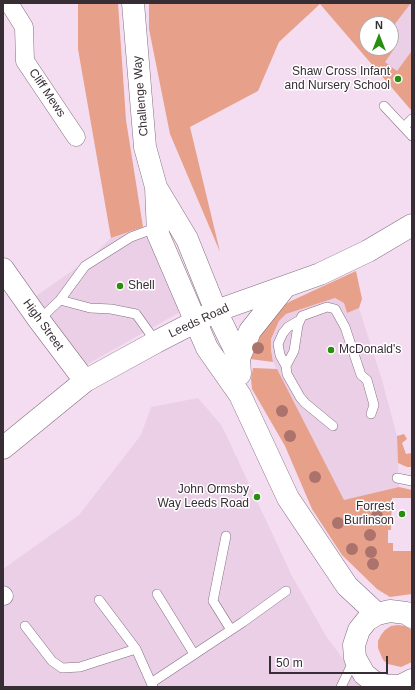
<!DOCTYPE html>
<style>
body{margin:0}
#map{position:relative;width:415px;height:690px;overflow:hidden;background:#f4ddf1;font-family:Helvetica,sans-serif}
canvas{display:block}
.frame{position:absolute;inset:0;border:4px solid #362d35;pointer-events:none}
.north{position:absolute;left:359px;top:16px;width:40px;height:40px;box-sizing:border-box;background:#fff;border:1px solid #afabae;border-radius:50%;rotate:0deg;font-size:11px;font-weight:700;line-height:16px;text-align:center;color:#362d35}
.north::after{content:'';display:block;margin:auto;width:14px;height:18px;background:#278e0e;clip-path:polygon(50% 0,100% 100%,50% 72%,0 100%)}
.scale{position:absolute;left:269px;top:656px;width:119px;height:18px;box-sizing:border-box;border:2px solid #362d35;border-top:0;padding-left:5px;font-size:12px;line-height:14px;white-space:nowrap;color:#362d35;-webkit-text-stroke:3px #fff;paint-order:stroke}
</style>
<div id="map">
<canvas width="415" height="690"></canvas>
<div class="frame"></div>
<div class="north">N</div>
<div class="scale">50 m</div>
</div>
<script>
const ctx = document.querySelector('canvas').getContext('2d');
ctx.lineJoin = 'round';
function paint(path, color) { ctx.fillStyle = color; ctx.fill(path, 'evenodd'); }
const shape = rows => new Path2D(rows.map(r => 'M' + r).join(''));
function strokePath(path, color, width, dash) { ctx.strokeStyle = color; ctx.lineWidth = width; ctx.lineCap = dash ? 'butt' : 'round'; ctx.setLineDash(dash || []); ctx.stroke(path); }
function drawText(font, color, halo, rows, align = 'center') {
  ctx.font = font + ' Helvetica,sans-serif'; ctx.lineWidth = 3; ctx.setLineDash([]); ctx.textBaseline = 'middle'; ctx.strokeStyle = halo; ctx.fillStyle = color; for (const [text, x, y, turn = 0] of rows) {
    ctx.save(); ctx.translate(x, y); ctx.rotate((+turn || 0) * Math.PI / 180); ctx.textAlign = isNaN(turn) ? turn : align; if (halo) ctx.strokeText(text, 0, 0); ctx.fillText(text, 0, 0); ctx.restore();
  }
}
paint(shape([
 [321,3,412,3,412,109,411,110],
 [367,24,391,24,391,48,367,48],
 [143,227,182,311,84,366,36,296,89,259,111,238],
 [335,298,344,303,347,313,359,308,382,380,397,436,399,487,344,501,273,362,271,350,271,339,279,321,286,314],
 [198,398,222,426,292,576,326,636,364,687,3,687,3,569,79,515,141,435,151,407]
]), '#ebcfe7');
paint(shape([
 [78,3,118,3,126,120,143,227,111,238,78,49],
 [149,3,411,3,391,29,391,24,367,24,367,48,391,48,391,47,394,49,385,62,397,71,411,52,412,53,412,109,411,110,320,4,279,42,258,91,190,127,220,252,170,134,149,29],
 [356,271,362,299,359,308,347,313,344,303,335,298,286,314,279,321,271,339,271,350,273,362,250,359,257,333,275,311,291,301],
 [253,368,277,369,344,500,399,487,412,490,412,498,392,498,391,530,388,530,388,543,393,543,393,551,412,551,412,594,390,597,377,589,342,555,312,509,285,446,252,389,251,379],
 [404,434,407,439,402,443,406,454,412,453,412,467,407,467,398,463,397,436],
 [398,625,405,626,412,630,412,662,401,667,388,664,383,660,378,648,378,641,381,635,385,630,391,626]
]), '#e7a08a');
const service = shape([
 [384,106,412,136],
 [404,127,412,119],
 [60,300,90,308,111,309,136,314,156,342],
 [39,320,60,300,85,266,131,237,158,227],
 [286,366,280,355,278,344,283,333,288,327,300,320],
 [333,426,305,403,300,397,287,374,286,366,294,351,298,325,302,316,327,307,335,309,345,327,361,375,367,380,374,405,371,414],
 [397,478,412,481],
 [226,536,213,601,231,630],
 [157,594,194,654],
 [99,600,136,649,153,687],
 [25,626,52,661,62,668,80,667,136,649],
 [151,683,243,622,286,591],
 [341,687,354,660]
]);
const minor = shape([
 [9,3,24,27,25,61,76,137],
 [3,595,4,596]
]);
const tertiary = shape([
 [3,269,39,320,85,381]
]);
const secondary = shape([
 [133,3,145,147,156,187,158,234,207,348,240,395,288,498,347,586,377,614],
 [157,189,187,239,216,311,239,358,240,374],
 [412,617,406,613,390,611,377,614,367,620,359,630,354,645,355,658,364,674,374,682,387,686,400,686,412,680]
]);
const primary = shape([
 [239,358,250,331,285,287],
 [3,448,85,381,156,342,216,311,320,274,368,251,412,225]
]);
strokePath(service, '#836f80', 10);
strokePath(minor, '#836f80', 19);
strokePath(tertiary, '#836f80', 23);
strokePath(secondary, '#836f80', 23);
strokePath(primary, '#836f80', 23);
strokePath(service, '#fff', 9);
strokePath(minor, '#fff', 18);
strokePath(tertiary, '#fff', 22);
strokePath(secondary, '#fff', 22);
strokePath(primary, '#fff', 22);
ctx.fillStyle = '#ab736c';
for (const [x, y] of [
 [258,348],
 [282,411],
 [290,436],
 [315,477],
 [377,516],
 [338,523],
 [370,535],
 [352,549],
 [371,552],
 [373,564]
]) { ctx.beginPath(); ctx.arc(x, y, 6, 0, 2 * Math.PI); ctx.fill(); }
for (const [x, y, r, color] of [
 [398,79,4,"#278e0e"],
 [120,286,4,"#278e0e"],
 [331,350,4,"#278e0e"],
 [257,497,4,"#278e0e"],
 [402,514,4,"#278e0e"]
]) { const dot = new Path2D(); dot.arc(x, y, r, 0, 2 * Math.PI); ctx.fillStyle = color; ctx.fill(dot); strokePath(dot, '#fff', 1.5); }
drawText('12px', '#362d35', '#fff', [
 ["Shaw Cross Infant",390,72],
 ["and Nursery School",390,86],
 ["Shell",128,286,"left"],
 ["McDonald's",339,350,"left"],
 ["John Ormsby",249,490],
 ["Way Leeds Road",249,504],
 ["Forrest",394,507],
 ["Burlinson",394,521]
], 'right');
drawText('12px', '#362d35', '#fff', [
 ["Cliff Mews",47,93,56],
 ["Challenge Way",141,96,-95],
 ["Leeds Road",199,321,-25],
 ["High Street",43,325,54]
]);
</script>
